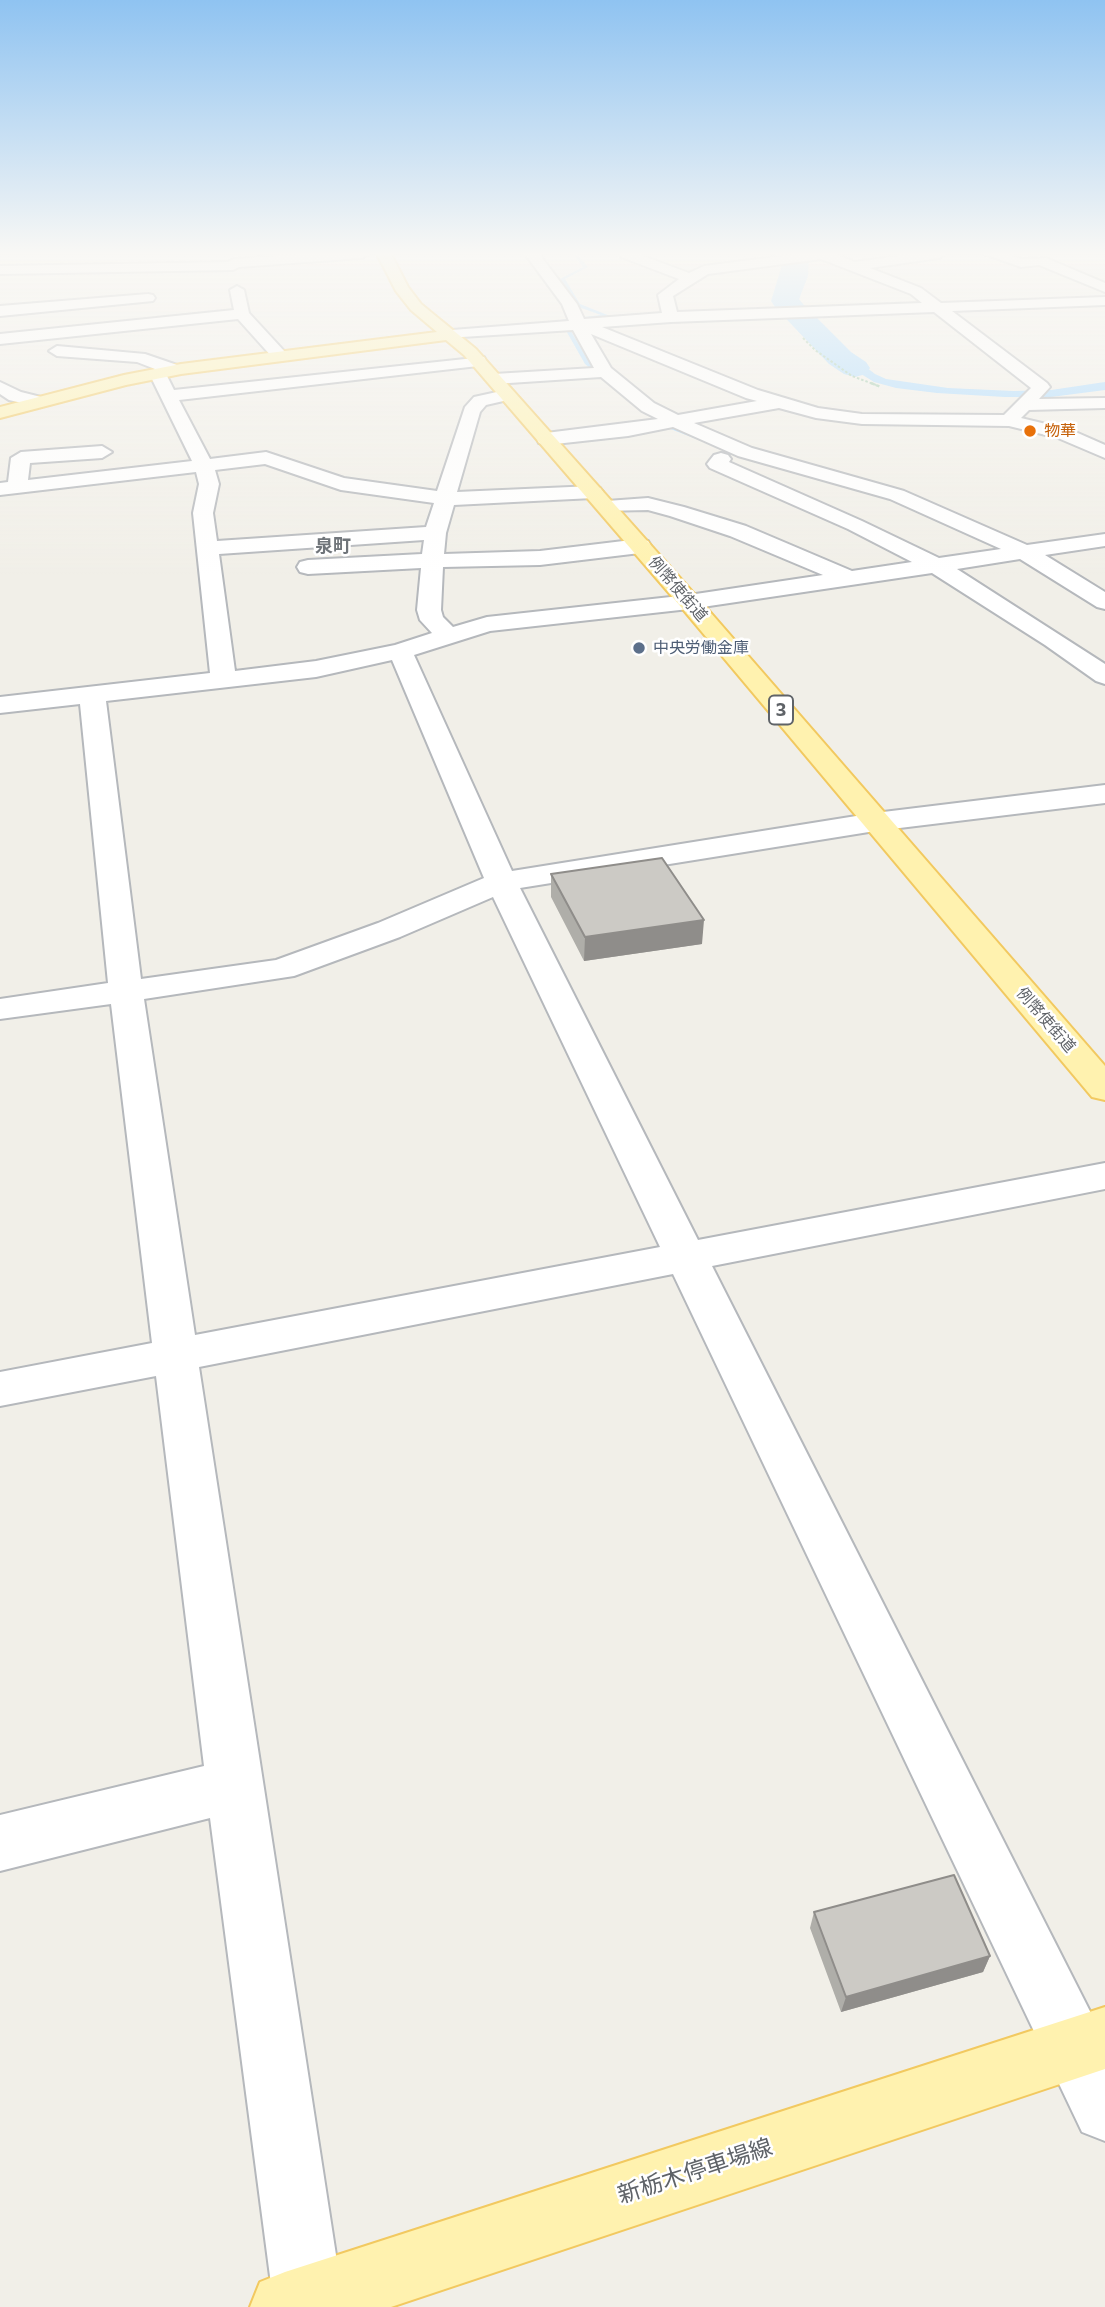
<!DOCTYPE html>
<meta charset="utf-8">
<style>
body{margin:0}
canvas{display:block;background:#f1efe8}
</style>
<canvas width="1105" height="2307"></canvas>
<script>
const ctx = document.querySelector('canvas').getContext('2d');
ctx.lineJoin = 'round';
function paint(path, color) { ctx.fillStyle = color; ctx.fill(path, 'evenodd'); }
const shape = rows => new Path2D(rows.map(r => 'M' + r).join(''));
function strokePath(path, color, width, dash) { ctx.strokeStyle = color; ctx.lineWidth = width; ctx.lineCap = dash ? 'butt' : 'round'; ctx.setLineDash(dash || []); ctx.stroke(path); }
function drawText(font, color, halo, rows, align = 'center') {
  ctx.font = font + ' Commissioner,"Noto Sans JP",sans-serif'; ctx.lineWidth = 5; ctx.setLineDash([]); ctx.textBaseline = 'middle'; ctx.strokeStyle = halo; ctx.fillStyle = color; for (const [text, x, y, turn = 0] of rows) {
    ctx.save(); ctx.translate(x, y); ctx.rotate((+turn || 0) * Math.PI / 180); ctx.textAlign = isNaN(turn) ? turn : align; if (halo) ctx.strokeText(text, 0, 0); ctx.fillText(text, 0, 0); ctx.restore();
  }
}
paint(shape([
 [792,254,804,254,809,259,808,276,799,299,823,334,875,374,886,379,948,388,1014,391,1051,390,1105,382,1105,390,1051,397,1005,397,937,393,896,388,874,382,832,356,781,306,786,301,791,279,794,276,796,259]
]), '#aadaff');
paint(shape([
 [573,254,577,254,588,267,565,279,580,304,610,316,565,321,589,362,607,377,607,379,603,379,585,364,560,320,601,315,576,306,560,279,583,267,573,254],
 [638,407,642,407,672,426,740,453,735,454,668,428,638,409,638,407]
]), '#aadaff');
paint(shape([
 [775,254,805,255,809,260,799,300,851,352,866,362,870,368,866,374,855,377,844,374,829,364,775,307,771,301,783,262,775,254]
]), '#aadaff');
const minor = shape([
 [307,254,369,254,362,258,239,267,233,270,0,274,0,266,228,262,234,259,307,254],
 [525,254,539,254,577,304,584,319,662,313,658,295,679,279,621,257,619,254,638,254,689,273,704,266,798,254,835,254,855,262,913,254,946,254,939,258,870,268,921,288,941,303,1105,297,1105,305,952,311,1047,383,1050,387,1039,399,1105,398,1105,408,1029,410,1021,418,1071,430,1105,445,1105,458,1058,438,1009,426,862,424,816,418,779,408,694,423,752,448,904,491,1027,545,1105,534,1105,546,1045,555,1105,592,1105,609,1097,607,1020,559,957,569,1105,664,1105,684,1096,681,1045,645,932,573,689,609,490,631,414,655,512,871,875,813,1105,785,1105,803,875,831,520,888,698,1240,1105,1163,1105,1189,712,1266,1105,2041,1105,2141,1082,2132,673,1274,199,1367,344,2307,274,2307,210,1818,0,1871,0,1815,204,1766,156,1376,0,1406,0,1372,152,1343,111,1004,0,1019,0,999,108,983,80,704,0,713,0,697,210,673,193,513,199,484,196,472,0,495,0,483,8,482,11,458,21,452,102,446,112,452,102,458,30,463,28,480,192,461,149,373,155,369,137,362,57,356,49,351,57,346,145,354,180,366,182,370,180,374,165,372,174,390,484,357,486,361,484,365,478,366,179,400,210,459,266,452,344,478,437,491,465,407,474,397,506,390,512,391,515,395,512,399,486,405,480,412,457,492,593,486,600,488,603,492,600,496,593,498,454,505,446,533,444,554,540,551,640,539,648,541,651,546,648,551,640,553,540,565,443,567,441,610,443,617,453,627,487,617,689,595,823,575,730,536,670,516,648,510,600,511,597,507,600,503,607,501,648,498,684,507,746,526,852,571,912,562,848,529,710,468,707,464,710,460,714,455,721,453,728,455,731,459,729,462,862,521,939,558,1001,549,890,499,738,456,673,427,628,436,546,445,539,443,537,439,539,435,546,433,658,419,642,411,601,377,494,384,485,379,494,374,594,368,573,330,446,338,444,335,452,330,569,321,562,304,525,254],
 [821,259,911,294,922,303,677,312,673,296,708,274,821,259],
 [934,312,1031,388,1004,415,862,414,818,408,758,390,602,327,671,322,934,312],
 [591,334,746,398,757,401,678,415,654,403,611,368,591,334],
 [265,464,341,490,434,503,426,527,217,541,213,513,219,484,215,470,265,464],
 [424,540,422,554,308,560,300,562,297,567,300,572,308,574,421,568,417,610,420,620,432,633,395,645,316,661,235,671,219,554,424,540],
 [392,660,484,878,378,923,276,960,141,979,106,701,316,677,392,660],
 [493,897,660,1247,195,1335,144,999,294,976,400,937,493,897],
 [984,254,1005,254,1022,259,1046,258,1105,283,1105,292,1039,265,1021,267,984,254],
 [237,286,244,290,249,313,285,352,287,355,285,358,273,358,238,319,0,344,0,334,234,310,230,290,237,286],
 [148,294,153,295,155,298,153,301,0,316,0,306,148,294],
 [0,382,21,392,45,398,48,402,39,407,9,400,0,394,0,382]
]);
const major = shape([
 [377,254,391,254,408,287,421,304,476,349,697,597,1105,1066,1105,1100,1092,1097,681,607,464,355,446,340,181,374,126,385,0,418,0,407,124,375,181,364,437,332,411,310,396,291,377,254],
 [1105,2007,1105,2069,391,2307,250,2307,260,2282,285,2272,1105,2007]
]);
strokePath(minor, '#b5b8bc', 4);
strokePath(major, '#f2c960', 4);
strokePath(shape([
 [803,338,815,350,852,376,876,385]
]), '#9cc7a9', 2, [2.5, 2]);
strokePath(shape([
 [871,383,881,387]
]), '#9cc7a9', 2.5, [3.5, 2]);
paint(minor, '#fff');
paint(major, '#fff2af');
paint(shape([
 [551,874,702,944,584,961,551,897],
 [814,1912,990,1956,983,1972,841,2012,810,1928]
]), '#afaea9');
paint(shape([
 [704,920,702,944,584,961,585,937],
 [990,1956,983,1972,841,2012,846,1997]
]), '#8f8d8a');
const building = shape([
 [662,858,704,920,585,937,551,874,662,858],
 [954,1875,990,1956,846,1997,814,1912,954,1875]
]);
paint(building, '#cccac5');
strokePath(building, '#8f8d8a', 2);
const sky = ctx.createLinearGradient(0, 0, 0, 577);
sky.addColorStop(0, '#8fc3f1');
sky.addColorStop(0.44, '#f9f8f5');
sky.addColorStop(1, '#f9f8f500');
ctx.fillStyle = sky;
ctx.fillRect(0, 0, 1105, 577);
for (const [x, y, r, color] of [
 [1030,431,7,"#e8710a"],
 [639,648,7,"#5c6f8a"]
]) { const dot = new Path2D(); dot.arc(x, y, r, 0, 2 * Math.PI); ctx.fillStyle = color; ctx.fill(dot); strokePath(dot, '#fff', 2.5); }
drawText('16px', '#c56008', '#fff', [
 ["物華",1044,431]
], 'left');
drawText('16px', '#5f6368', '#fff', [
 ["例幣使街道",678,589,49],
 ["例幣使街道",1046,1020,49]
]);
drawText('16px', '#4e5e75', '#fff', [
 ["中央労働金庫",653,648]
], 'left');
drawText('bold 18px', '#70757a', '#fff', [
 ["泉町",333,546]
]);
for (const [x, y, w] of [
 [781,710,24]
]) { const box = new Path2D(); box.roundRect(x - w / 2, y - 14.5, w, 29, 5); ctx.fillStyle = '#fff'; ctx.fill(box); strokePath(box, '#5f6368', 2); }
drawText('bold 18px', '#5f6368', null, [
 ["3",781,710]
]);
drawText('23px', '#5f6368', '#fff', [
 ["新栃木停車場線",695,2171,-18]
]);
</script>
